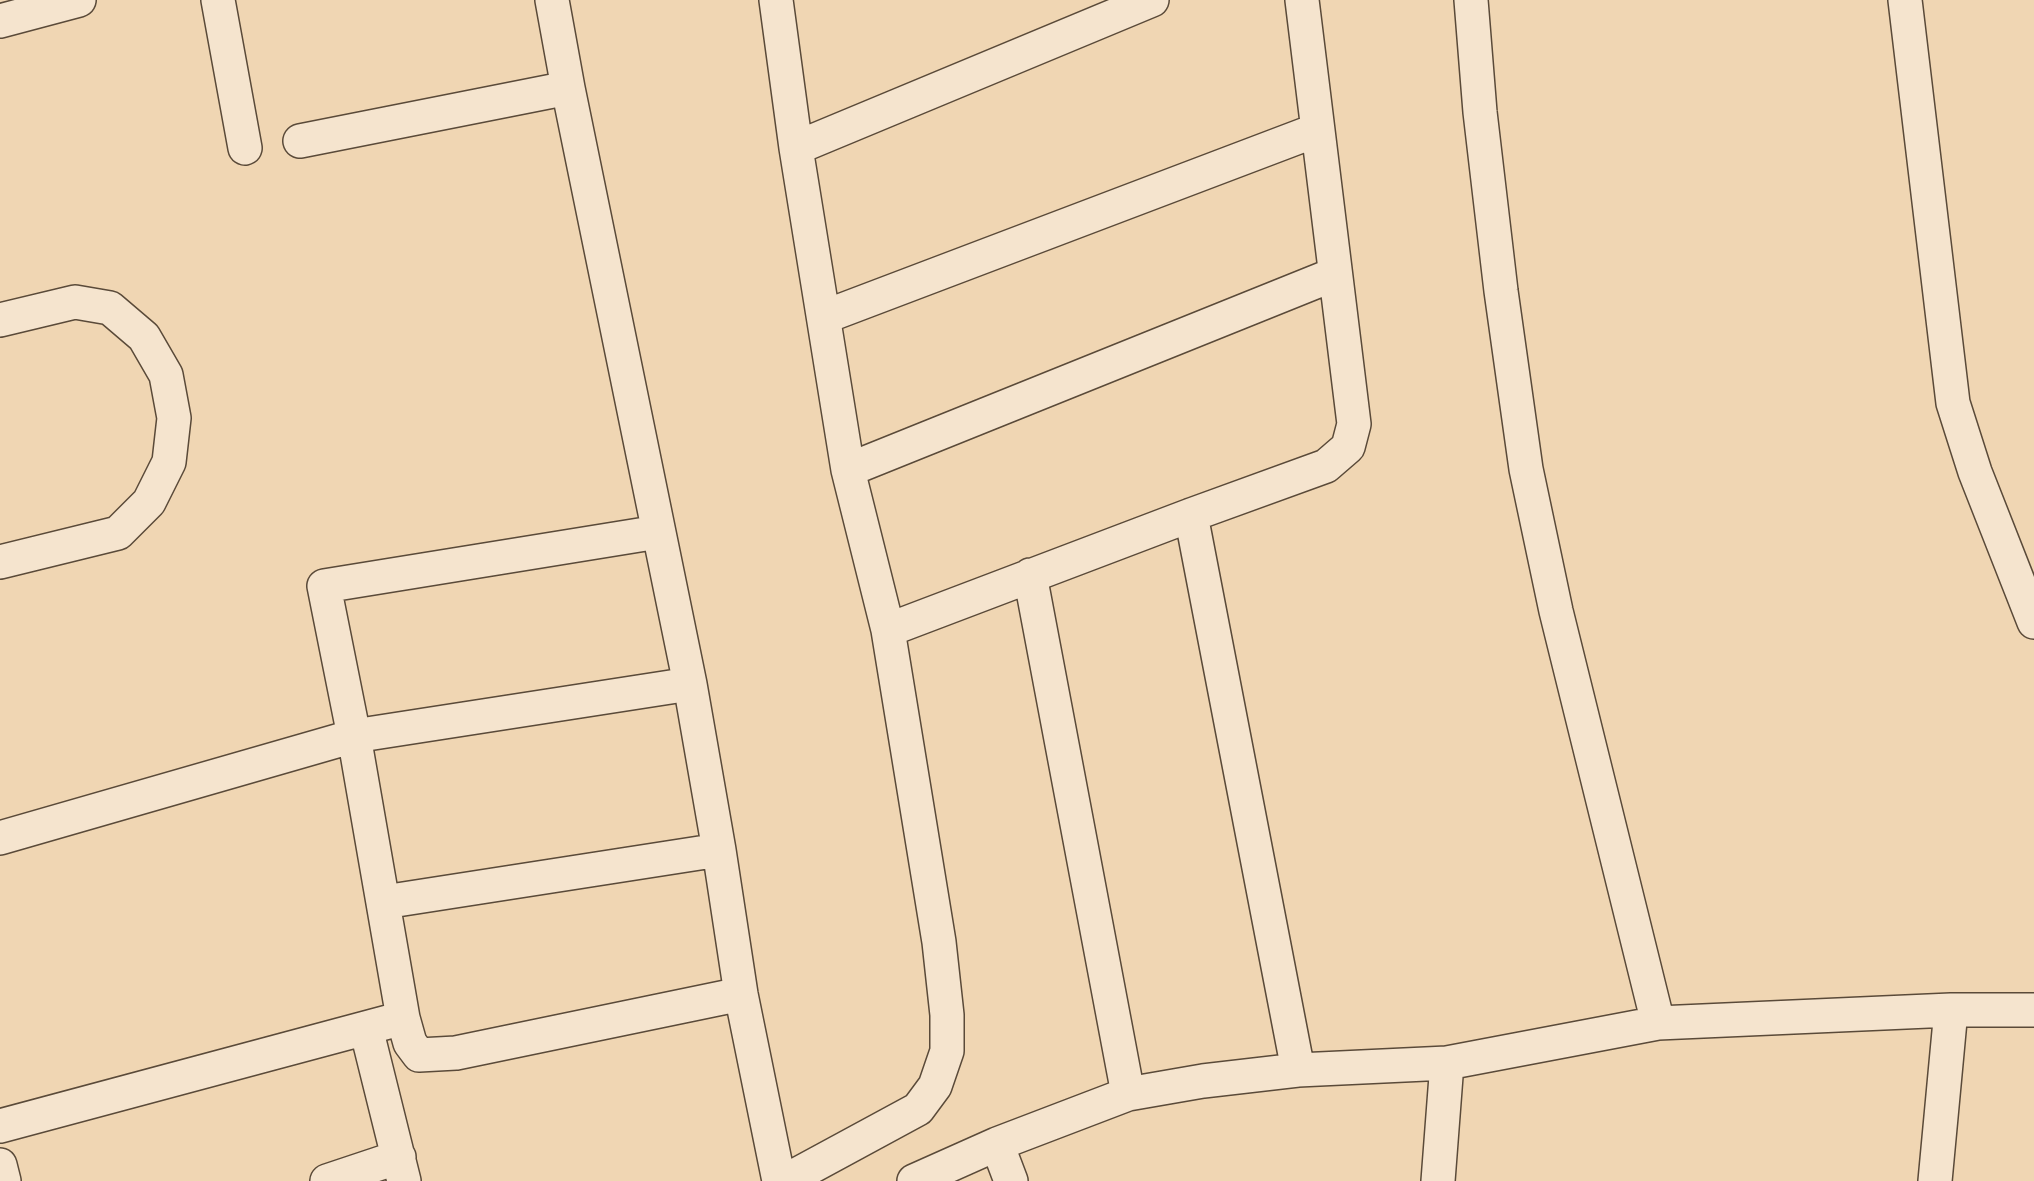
<!DOCTYPE html>
<style>
body{margin:0}
canvas{display:block;background:#f0d6b3}
</style>
<canvas width="2034" height="1181"></canvas>
<script>
const ctx = document.querySelector('canvas').getContext('2d');
ctx.lineJoin = 'round';
const shape = rows => new Path2D(rows.map(r => 'M' + r).join(''));
function strokePath(path, color, width, dash) { ctx.strokeStyle = color; ctx.lineWidth = width; ctx.lineCap = dash ? 'butt' : 'round'; ctx.setLineDash(dash || []); ctx.stroke(path); }
const minor = shape([
 [218,0,245,148],
 [552,0,568,88,690,684,719,850,741,994,779,1181],
 [776,0,796,148,848,470,888,630,939,942,947,1015,947,1051,935,1086,918,1109,785,1181],
 [1471,0,1480,112,1501,291,1526,469,1556,611,1658,1023],
 [1905,0,1953,403,1975,472,2034,622],
 [0,21,79,0],
 [300,141,568,88],
 [796,148,1152,0],
 [824,317,1317,130],
 [0,320,75,302,110,308,144,337,166,375,174,418,169,462,149,502,118,533,0,562],
 [848,470,1335,274],
 [1191,515,1298,1070],
 [658,532,324,586,354,736,403,1018,410,1043,419,1055,456,1053,741,994],
 [1030,575,1128,1094],
 [888,630,1191,515,1326,466,1348,447,1354,424,1302,0],
 [0,838,354,736,690,684],
 [384,902,719,850],
 [366,1028,404,1181],
 [0,1126,403,1018],
 [997,1144,1011,1181],
 [0,1165,4,1181],
 [327,1181,399,1157],
 [914,1181,997,1144,1128,1094,1203,1081,1298,1070,1447,1063,1658,1023,1951,1010,2034,1010],
 [1438,1181,1447,1063],
 [1935,1181,1951,1010]
]);
strokePath(minor, '#5a4a39', 36);
strokePath(minor, '#f5e4ce', 33);
</script>
